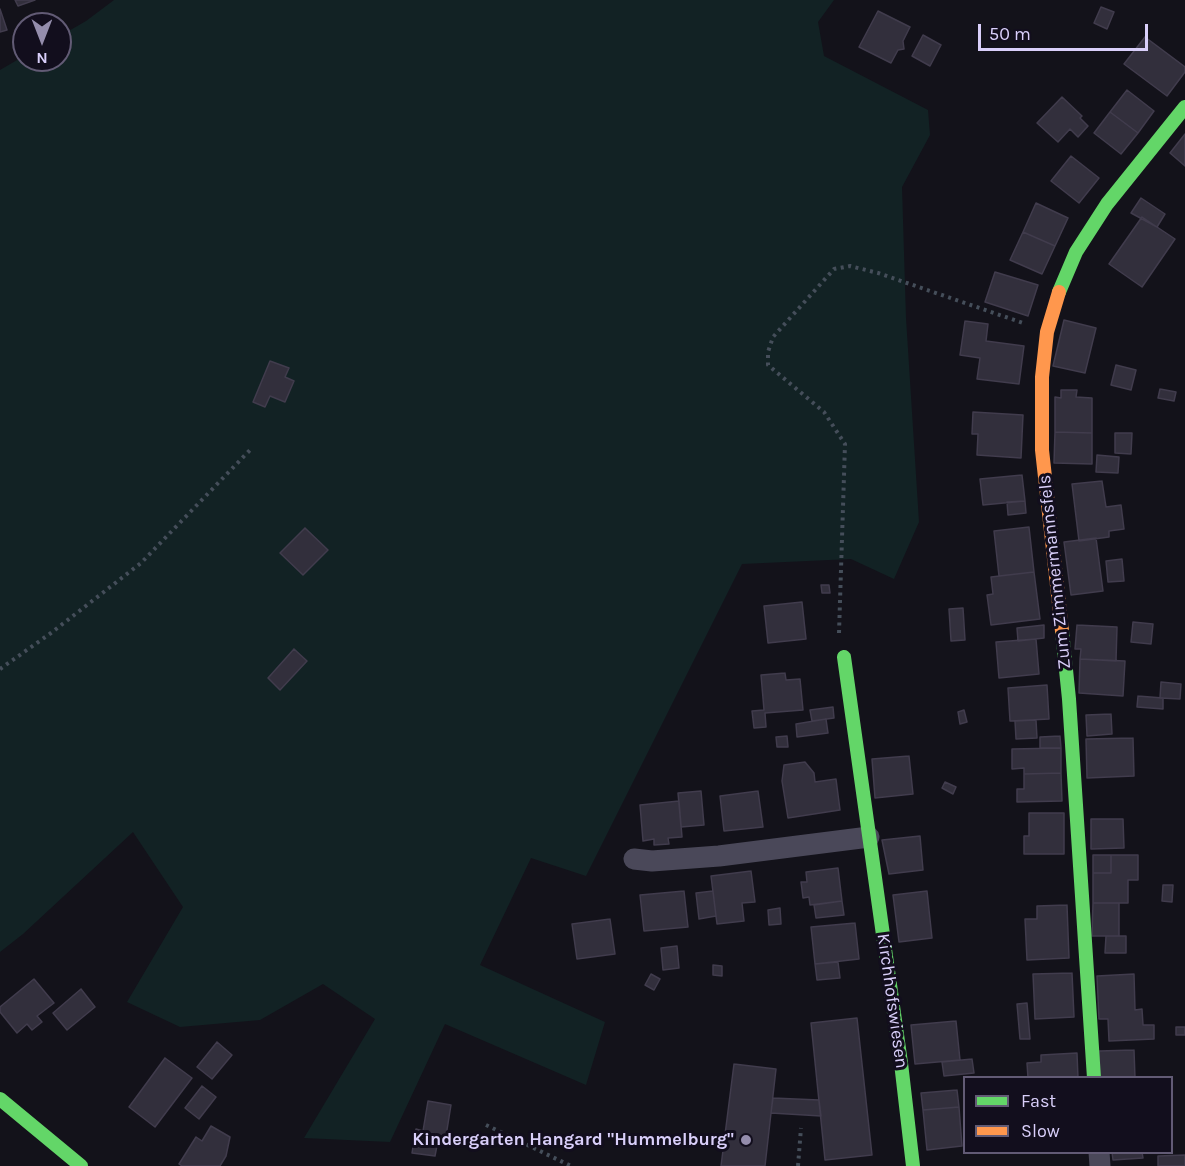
<!DOCTYPE html>
<style>
body{margin:0}
#map{position:relative;width:1185px;height:1166px;overflow:hidden;background:#13121a;font-family:Karla,sans-serif}
canvas{display:block}
.legend{position:absolute;left:963px;top:1076px;width:210px;height:78px;box-sizing:border-box;background:#120e1d;border:2px solid #625b75;margin:0;padding:8px 10px;list-style:none;font-size:18px;color:#d9cffa}
.legend li{display:flex;align-items:center;gap:12px;height:30px}
.legend b{width:30px;border:2px solid #625b75}
.north{position:absolute;left:12px;top:12px;width:60px;height:60px;box-sizing:border-box;background:#120e1d;border:2px solid #625b75;border-radius:50%;rotate:180deg;font-size:16px;font-weight:700;line-height:24px;text-align:center;color:#d9cffa}
.north::after{content:'';display:block;margin:auto;width:21px;height:27px;background:#948dac;clip-path:polygon(50% 0,100% 100%,50% 72%,0 100%)}
.scale{position:absolute;left:978px;top:24px;width:170px;height:27px;box-sizing:border-box;border:3px solid #d9cffa;border-top:0;padding-left:8px;font-size:18px;line-height:21px;white-space:nowrap;color:#d9cffa;-webkit-text-stroke:4px #120e1d;paint-order:stroke}
</style>
<div id="map">
<canvas width="1185" height="1166"></canvas>
<ul class="legend">
<li><b style="height:8px;background:#63d668"></b>Fast</li>
<li><b style="height:8px;background:#ff974d"></b>Slow</li>
</ul>
<div class="north">N</div>
<div class="scale">50 m</div>
</div>
<script>
const ctx = document.querySelector('canvas').getContext('2d');
ctx.lineJoin = 'round';
function paint(path, color) { ctx.fillStyle = color; ctx.fill(path, 'evenodd'); }
const shape = rows => new Path2D(rows.map(r => 'M' + r).join(''));
function strokePath(path, color, width, dash) { ctx.strokeStyle = color; ctx.lineWidth = width; ctx.lineCap = dash ? 'butt' : 'round'; ctx.setLineDash(dash || []); ctx.stroke(path); }
function drawText(font, color, halo, rows, align = 'center') {
  ctx.font = font + ' Karla,sans-serif'; ctx.lineWidth = 6; ctx.setLineDash([]); ctx.textBaseline = 'middle'; ctx.strokeStyle = halo; ctx.fillStyle = color; for (const [text, x, y, turn = 0] of rows) {
    ctx.save(); ctx.translate(x, y); ctx.rotate((+turn || 0) * Math.PI / 180); ctx.textAlign = isNaN(turn) ? turn : align; if (halo) ctx.strokeText(text, 0, 0); ctx.fillText(text, 0, 0); ctx.restore();
  }
}
paint(shape([
 [114,0,834,0,818,22,824,56,928,110,930,135,902,187,906,318,919,522,894,579,851,559,742,564,586,876,531,858,480,965,605,1022,586,1085,445,1024,390,1142,304,1138,375,1019,323,984,260,1020,180,1027,127,1002,183,907,133,832,23,934,0,952,0,70,24,56,24,60,60,60,60,36,86,21]
]), '#122224');
const building = shape([
 [15,0,35,0,18,6,15,0],
 [1101,7,1114,12,1107,29,1094,23,1101,7],
 [0,9,7,30,0,32,0,9],
 [878,11,910,27,903,41,904,49,898,50,891,63,859,47,878,11],
 [923,35,941,45,930,66,912,56,923,35],
 [1145,37,1185,67,1185,72,1167,96,1124,64,1145,37],
 [1127,90,1154,111,1138,133,1110,112,1127,90],
 [1062,97,1082,116,1080,118,1088,126,1078,137,1070,129,1058,142,1037,123,1062,97],
 [1110,112,1138,133,1121,154,1094,133,1110,112],
 [1185,134,1185,166,1170,153,1185,134],
 [1071,156,1099,178,1079,203,1051,181,1071,156],
 [1141,198,1165,214,1157,227,1131,213,1141,198],
 [1036,203,1068,218,1055,246,1023,232,1036,203],
 [1142,217,1175,239,1142,287,1109,264,1142,217],
 [1023,232,1055,246,1042,274,1010,260,1023,232],
 [995,272,1038,285,1028,316,985,302,995,272],
 [1064,320,1096,328,1085,373,1053,366,1064,320],
 [965,321,988,324,986,341,1024,346,1019,384,977,379,980,358,960,355,965,321],
 [270,361,289,368,285,377,294,381,285,402,270,396,265,407,253,402,270,361],
 [1116,365,1136,370,1131,390,1111,385,1116,365],
 [1160,389,1176,392,1174,401,1158,398,1160,389],
 [1061,390,1077,390,1076,397,1092,398,1092,433,1055,432,1055,397,1061,398,1061,390],
 [973,412,1023,415,1021,458,977,455,978,434,972,434,973,412],
 [1055,432,1092,433,1092,464,1054,463,1055,432],
 [1115,433,1132,433,1131,454,1115,453,1115,433],
 [1097,455,1119,457,1118,473,1096,472,1097,455],
 [1022,475,1025,501,983,505,980,479,1022,475],
 [1102,481,1106,507,1121,505,1124,529,1109,531,1109,537,1079,541,1072,484,1102,481],
 [1025,501,1026,513,1008,515,1007,502,1025,501],
 [1029,527,1034,572,999,576,994,531,1029,527],
 [305,528,328,550,303,575,280,553,305,528],
 [1096,538,1103,591,1071,595,1064,542,1096,538],
 [1122,559,1124,581,1108,582,1106,561,1122,559],
 [1034,572,1040,619,991,625,987,595,993,594,991,577,1034,572],
 [821,585,829,585,830,593,822,593,821,585],
 [802,602,806,639,768,643,764,606,802,602],
 [963,608,965,640,951,641,949,609,963,608],
 [1133,622,1153,624,1151,644,1131,642,1133,622],
 [1044,625,1044,638,1018,641,1017,628,1044,625],
 [1077,625,1117,627,1116,661,1080,659,1081,649,1075,649,1077,625],
 [1036,639,1039,674,999,678,996,642,1036,639],
 [294,649,307,661,280,690,268,678,294,649],
 [1080,659,1125,661,1123,696,1079,693,1080,659],
 [785,673,786,680,800,679,803,710,765,713,766,727,754,728,752,711,764,710,761,675,785,673],
 [1161,682,1181,684,1180,699,1160,698,1161,682],
 [1047,685,1049,719,1010,721,1008,688,1047,685],
 [1138,696,1163,698,1163,709,1137,707,1138,696],
 [833,707,834,718,812,721,810,710,833,707],
 [964,710,967,722,960,724,958,712,964,710],
 [1111,714,1112,734,1087,736,1086,715,1111,714],
 [826,719,828,733,797,737,796,724,826,719],
 [1036,720,1037,738,1016,739,1015,721,1036,720],
 [787,736,788,747,777,747,776,737,787,736],
 [1060,736,1061,748,1040,748,1040,737,1060,736],
 [1133,738,1134,776,1087,778,1086,739,1133,738],
 [1061,748,1061,773,1024,774,1024,768,1012,769,1012,749,1061,748],
 [909,756,913,794,875,798,872,759,909,756],
 [805,762,814,773,815,782,836,779,840,810,788,818,782,781,784,765,805,762],
 [1061,773,1062,801,1017,802,1017,789,1024,789,1024,774,1061,773],
 [945,782,956,787,953,794,942,788,945,782],
 [701,791,704,825,681,827,678,793,701,791],
 [758,791,763,827,724,831,720,796,758,791],
 [679,801,682,837,668,838,669,844,654,845,654,839,643,841,640,805,679,801],
 [1029,813,1064,813,1064,854,1024,854,1024,836,1029,836,1029,813],
 [1091,819,1123,819,1124,848,1091,849,1091,819],
 [920,836,923,870,889,874,882,840,920,836],
 [1093,855,1111,855,1111,873,1093,873,1093,855],
 [1111,855,1138,855,1138,880,1128,880,1128,903,1093,903,1093,873,1111,873,1111,855],
 [838,868,842,901,810,905,809,897,803,898,801,882,807,882,806,872,838,868],
 [751,871,755,902,742,903,744,921,717,924,711,876,751,871],
 [1163,885,1173,885,1172,902,1162,901,1163,885],
 [684,891,688,927,644,931,640,895,684,891],
 [713,891,716,916,699,919,696,893,713,891],
 [927,891,932,938,899,942,893,895,927,891],
 [842,901,844,915,816,918,814,905,842,901],
 [1093,903,1119,903,1119,936,1092,936,1093,903],
 [1067,905,1069,958,1027,960,1025,919,1037,919,1037,906,1067,905],
 [780,908,781,924,769,925,768,910,780,908],
 [610,919,615,954,577,959,572,924,610,919],
 [855,923,859,959,815,964,811,927,855,923],
 [1106,936,1126,936,1126,953,1105,953,1106,936],
 [677,946,679,968,663,970,661,948,677,946],
 [838,962,840,978,817,980,815,964,838,962],
 [713,965,722,966,722,976,713,975,713,965],
 [1072,973,1074,1017,1035,1019,1033,974,1072,973],
 [651,974,660,979,654,990,645,985,651,974],
 [1134,974,1135,1010,1142,1009,1143,1025,1154,1025,1154,1039,1109,1041,1108,1019,1099,1019,1097,976,1134,974],
 [34,979,54,1003,37,1016,42,1022,32,1030,27,1024,17,1033,0,1012,0,1007,34,979],
 [81,989,95,1007,67,1030,53,1013,81,989],
 [1027,1003,1030,1039,1020,1039,1017,1004,1027,1003],
 [857,1018,872,1155,825,1160,811,1023,857,1018],
 [956,1021,960,1060,915,1064,911,1025,956,1021],
 [1176,1027,1185,1027,1185,1035,1176,1035,1176,1027],
 [217,1042,232,1055,212,1079,197,1067,217,1042],
 [1134,1050,1135,1078,1100,1078,1099,1051,1134,1050],
 [1077,1053,1078,1078,1028,1078,1027,1063,1041,1062,1041,1055,1077,1053],
 [165,1058,192,1078,155,1127,129,1107,165,1058],
 [972,1059,974,1073,944,1076,942,1062,972,1059],
 [734,1064,776,1069,765,1166,721,1166,734,1064],
 [202,1086,216,1097,199,1119,185,1108,202,1086],
 [957,1090,959,1107,923,1110,921,1093,957,1090],
 [773,1098,819,1100,821,1116,771,1113,773,1098],
 [428,1101,451,1105,446,1136,439,1135,435,1156,412,1153,416,1129,423,1131,428,1101],
 [959,1107,962,1146,927,1150,923,1110,959,1107],
 [211,1126,230,1137,226,1156,220,1166,182,1166,179,1164,196,1137,202,1141,211,1126],
 [1112,1152,1142,1152,1143,1158,1113,1160,1112,1152],
 [1185,1155,1185,1166,1158,1166,1158,1156,1185,1155]
]);
paint(building, '#322f3c');
strokePath(building, '#413c4d', 1.5);
strokePath(shape([
 [839,633,845,444,824,412,768,365,768,352,773,337,834,269,850,266,878,273,1023,323],
 [0,669,51,633,141,563,251,449],
 [486,1125,571,1166],
 [798,1166,801,1128]
]), '#454e5a', 4, [3, 4.5]);
strokePath(shape([
 [634,859,652,861,719,856,869,837],
 [1099,1152,1100,1166]
]), '#4a4859', 21);
strokePath(shape([
 [1059,292,1076,252,1107,204,1185,107],
 [1062,631,1069,699,1094,1078],
 [844,657,901,1063,913,1166],
 [0,1099,81,1166]
]), '#63d668', 14);
strokePath(shape([
 [1059,292,1047,332,1042,377,1042,450,1062,631]
]), '#ff974d', 14);
for (const [x, y, r, color] of [
 [746,1140,6,"#948dac"]
]) { const dot = new Path2D(); dot.arc(x, y, r, 0, 2 * Math.PI); ctx.fillStyle = color; ctx.fill(dot); strokePath(dot, '#120e1d', 2); }
drawText('18px', '#d9cffa', '#120e1d', [
 ["Zum Zimmermannsfels",1055,572,-96],
 ["Kirchhofswiesen",892,1001,82]
]);
drawText('bold 18px', '#d9cffa', '#120e1d', [
 ["Kindergarten Hangard \"Hummelburg\"",734,1140]
], 'right');
</script>
